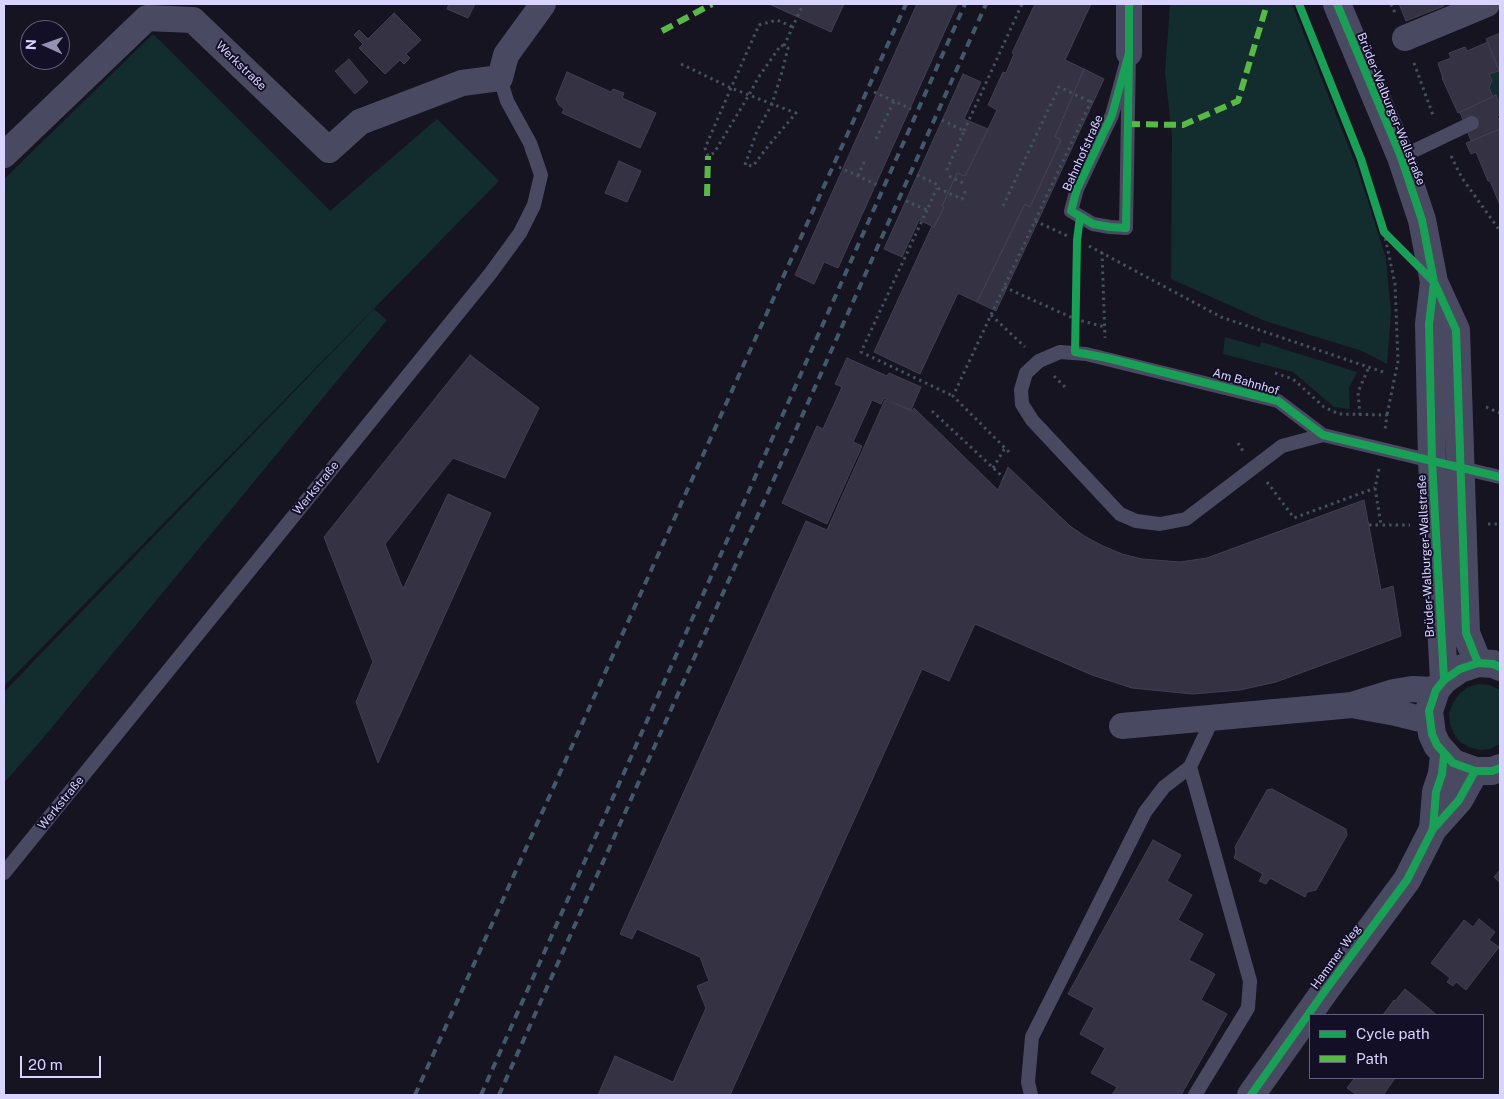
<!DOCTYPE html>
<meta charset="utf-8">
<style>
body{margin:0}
#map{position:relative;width:1504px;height:1099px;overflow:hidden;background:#161421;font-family:"Public Sans",sans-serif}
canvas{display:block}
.frame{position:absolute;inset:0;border:5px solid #d9d4ff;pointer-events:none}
.legend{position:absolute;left:1309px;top:1014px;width:175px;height:65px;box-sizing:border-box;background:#130f26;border:1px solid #625e7d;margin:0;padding:6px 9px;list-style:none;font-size:15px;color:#d9d4ff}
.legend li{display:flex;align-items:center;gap:10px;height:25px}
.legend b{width:25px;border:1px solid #625e7d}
.north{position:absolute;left:20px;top:20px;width:50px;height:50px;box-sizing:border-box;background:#130f26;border:1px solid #625e7d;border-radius:50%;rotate:272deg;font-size:14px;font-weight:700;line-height:20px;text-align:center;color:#d9d4ff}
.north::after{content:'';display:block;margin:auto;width:18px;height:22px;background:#9591b1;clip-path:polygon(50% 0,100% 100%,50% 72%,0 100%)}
.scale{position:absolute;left:20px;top:1056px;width:81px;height:22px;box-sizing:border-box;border:2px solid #d9d4ff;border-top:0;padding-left:6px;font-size:15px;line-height:18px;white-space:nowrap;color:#d9d4ff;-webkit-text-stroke:4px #130f26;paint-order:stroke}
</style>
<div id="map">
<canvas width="1504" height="1099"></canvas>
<div class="frame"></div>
<ul class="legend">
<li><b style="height:6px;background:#1a9f57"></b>Cycle path</li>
<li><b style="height:6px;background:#58b947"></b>Path</li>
</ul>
<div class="north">N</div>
<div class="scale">20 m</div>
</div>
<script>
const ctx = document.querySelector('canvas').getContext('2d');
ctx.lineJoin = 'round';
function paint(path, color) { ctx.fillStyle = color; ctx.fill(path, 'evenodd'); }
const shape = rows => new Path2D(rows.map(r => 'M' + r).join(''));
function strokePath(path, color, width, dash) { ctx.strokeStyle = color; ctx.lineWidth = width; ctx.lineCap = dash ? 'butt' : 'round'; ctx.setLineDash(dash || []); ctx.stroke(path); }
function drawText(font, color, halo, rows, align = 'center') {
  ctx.font = font + ' "Public Sans",sans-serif'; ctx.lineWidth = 4; ctx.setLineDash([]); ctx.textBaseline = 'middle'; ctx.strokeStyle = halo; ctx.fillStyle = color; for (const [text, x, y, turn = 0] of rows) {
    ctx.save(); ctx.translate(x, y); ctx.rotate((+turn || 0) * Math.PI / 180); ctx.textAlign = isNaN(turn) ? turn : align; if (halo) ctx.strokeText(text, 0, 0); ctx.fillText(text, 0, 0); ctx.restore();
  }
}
paint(shape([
 [1170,4,1292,4,1358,170,1386,258,1391,313,1387,364,1362,351,1265,321,1171,279,1172,136,1165,73],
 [153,34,330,211,437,119,499,181,4,686,4,179],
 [1499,71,1500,73,1500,106,1496,96,1493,97,1489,88,1492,80,1489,74],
 [374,309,387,320,44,737,4,783,4,692],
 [1225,337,1260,347,1261,342,1357,372,1349,388,1350,409,1334,407,1293,372,1223,354],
 [1479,684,1490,685,1500,690,1500,744,1490,749,1479,750,1469,747,1460,742,1454,734,1450,724,1449,713,1453,703,1459,694,1468,687]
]), '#132c2d');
const building = shape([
 [449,4,475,4,468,18,447,9,449,4],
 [769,4,844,4,831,32,769,4],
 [917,4,957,4,838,268,824,262,814,284,795,275,917,4],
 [1035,4,1091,4,1065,60,1084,69,1055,137,1061,140,1030,207,1025,204,977,302,958,293,920,374,874,352,932,226,934,227,944,207,942,206,957,173,965,176,988,129,997,110,988,105,1003,72,1006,73,1014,54,1012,53,1035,4],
 [1399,4,1443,4,1444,6,1406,21,1399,4],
 [394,13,421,40,406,54,410,58,404,64,400,60,385,74,359,48,363,44,354,35,359,30,368,39,394,13],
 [1500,33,1500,73,1486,39,1500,33],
 [1488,42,1499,71,1489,74,1492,80,1489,88,1493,97,1458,113,1442,78,1443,78,1438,63,1451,58,1449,53,1465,47,1467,51,1488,42],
 [349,59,368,82,355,94,335,71,349,59],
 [1084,69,1104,79,996,311,977,302,1025,204,1030,207,1061,140,1055,137,1084,69],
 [567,72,611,92,613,89,624,93,622,98,656,113,640,148,562,113,564,109,559,105,556,99,567,72],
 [963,74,981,82,964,119,988,129,965,176,957,173,942,206,944,207,934,227,919,220,902,257,884,249,963,74],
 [1496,95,1500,106,1500,115,1497,116,1500,122,1500,129,1471,141,1460,112,1496,95],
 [1500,129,1500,205,1490,181,1488,181,1476,152,1471,154,1466,143,1500,129],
 [619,161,641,171,627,202,605,193,619,161],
 [470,355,539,408,505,478,453,458,385,544,403,589,448,494,491,513,378,763,356,702,373,662,324,537,470,355],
 [847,358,887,376,889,373,921,387,911,410,884,398,881,404,872,400,853,442,862,446,827,524,782,503,817,426,823,429,842,387,835,384,847,358],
 [885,400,912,411,914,408,998,490,1008,467,1070,526,1086,537,1103,546,1122,554,1142,559,1180,562,1207,558,1364,500,1381,590,1393,586,1401,636,1276,682,1240,690,1192,694,1132,688,1092,675,975,624,949,681,922,669,730,1095,598,1095,615,1056,673,1082,706,1008,697,986,709,981,700,957,637,929,632,939,620,934,806,521,827,530,885,400],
 [1272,789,1346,829,1347,835,1316,890,1307,892,1305,897,1270,878,1266,884,1259,881,1263,874,1234,858,1236,852,1235,847,1267,790,1272,789],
 [1153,840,1181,855,1167,881,1192,895,1178,920,1203,934,1189,960,1215,974,1201,1000,1227,1014,1181,1095,1112,1095,1117,1087,1091,1073,1105,1048,1080,1034,1094,1008,1068,994,1153,840],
 [1500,870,1500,883,1494,877,1500,870],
 [1479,919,1495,932,1489,940,1499,947,1466,990,1456,982,1453,986,1447,982,1450,978,1431,963,1464,920,1473,927,1479,919],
 [1405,989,1437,1015,1383,1015,1394,1000,1395,1001,1405,989],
 [1352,1078,1395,1078,1384,1094,1385,1095,1357,1095,1347,1088,1354,1079,1352,1078]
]);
paint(building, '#343243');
strokePath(building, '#433f54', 1);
strokePath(shape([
 [1391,4,1396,15],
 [784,46,803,4],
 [1414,63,1434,118],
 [681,64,731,88,749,95,772,104,796,113,769,145,753,166,745,165,757,131,772,104,782,72,788,48,781,45,758,78,749,95,714,153,708,156,705,148,731,88,759,25,777,20,793,27],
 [874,92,911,109],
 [942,120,964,131,945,174],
 [964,131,1022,4],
 [876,139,894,101],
 [1451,156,1462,178,1500,231],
 [839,167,877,185],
 [917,175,935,183,937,188,962,199,966,189],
 [858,176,865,160],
 [949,176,963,183],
 [906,201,927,210,937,188],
 [1003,206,1059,87,1091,102],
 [927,210,861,352,953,396],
 [1035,221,1070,237],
 [1384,232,1395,284,1398,361,1387,415],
 [1089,246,1221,317,1386,373],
 [1102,252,1105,338],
 [1004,287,1075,319,1105,327],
 [991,315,1025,347],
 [1075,334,1077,238],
 [1275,373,1293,379,1324,407,1339,414,1387,415,1385,430],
 [1054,376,1066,388],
 [1486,407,1500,413],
 [932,411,1004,478],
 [1360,415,1358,392,1369,367],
 [1238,443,1243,451],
 [1009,452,953,396,1093,97],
 [993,468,1005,448],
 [1379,469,1375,488,1381,525,1410,525],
 [1267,482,1294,518,1375,488],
 [1488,524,1500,524],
 [1369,525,1381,525]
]), '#44505f', 3, [2.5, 4]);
strokePath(shape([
 [1129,53,1126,228,1110,227,1093,224,1071,211,1077,189,1112,115,1129,53],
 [1401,157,1472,123],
 [1323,435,1282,446,1186,519,1160,524,1136,521,1120,514,1032,420,1022,404,1021,390,1026,373,1039,361,1060,352,1086,354,1278,401,1323,435,1436,462],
 [1457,467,1500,477],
 [4,873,490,274,520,233,534,205,541,175,530,143,507,101,500,78],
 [1031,1095,1028,1082,1032,1037,1145,812,1164,787,1190,767],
 [1195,1095,1248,1008,1250,981,1190,767,1213,718]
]), '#4a4962', 14);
strokePath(shape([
 [1405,38,1487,4],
 [1129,53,1129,4],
 [4,155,147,18,193,20,329,150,360,122,462,83,500,78,506,55,543,4],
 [1357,706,1396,713,1429,721],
 [1122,726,1352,705,1394,692,1412,689,1436,690]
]), '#4a4962', 26);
strokePath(shape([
 [1337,4,1401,157,1422,220,1434,282,1456,330,1466,633,1478,663],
 [1434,282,1429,324,1432,461,1444,680],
 [1500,667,1493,664,1478,663,1460,669,1444,680,1436,690,1429,711,1432,734,1437,745,1453,763,1475,771,1492,771,1500,768],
 [1433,829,1436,792,1442,774,1444,755],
 [1251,1095,1327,988,1407,880,1433,829,1459,800,1475,771]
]), '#4a4962', 28);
strokePath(shape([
 [415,1095,906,4],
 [481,1095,965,4],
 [499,1095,986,4]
]), '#43596b', 4, [8, 6]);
strokePath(shape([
 [662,31,712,4],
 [1128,124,1183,125,1238,101,1267,4],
 [707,196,708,156]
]), '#58b947', 6, [12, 6]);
strokePath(shape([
 [1299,4,1361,159,1384,232,1434,282],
 [1337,4,1401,157,1422,220,1434,282,1456,330,1466,633,1478,663],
 [1129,53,1112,115,1077,189,1071,211,1093,224,1110,227,1126,228,1128,124,1129,53,1129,4],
 [1080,217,1077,240,1075,352,1107,358,1278,401,1323,435,1500,477],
 [1434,283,1429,324,1432,461,1444,680],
 [1500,667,1493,664,1478,663,1460,669,1444,680,1436,690,1429,711,1432,734,1437,745,1453,763,1475,771,1492,771,1500,768],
 [1433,829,1436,792,1442,774,1444,755],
 [1251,1095,1327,988,1407,880,1433,829,1459,800,1475,771]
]), '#1a9f57', 8);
drawText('12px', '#d9d4ff', '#130f26', [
 ["Werkstraße",241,66,44],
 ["Brüder-Walburger-Wallstraße",1391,109,68],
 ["Bahnhofstraße",1083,153,-66],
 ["Am Bahnhof",1246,382,16],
 ["Werkstraße",316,488,-51],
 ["Brüder-Walburger-Wallstraße",1426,556,-93],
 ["Werkstraße",61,803,-51],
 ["Hammer Weg",1336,957,-54]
]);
</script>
